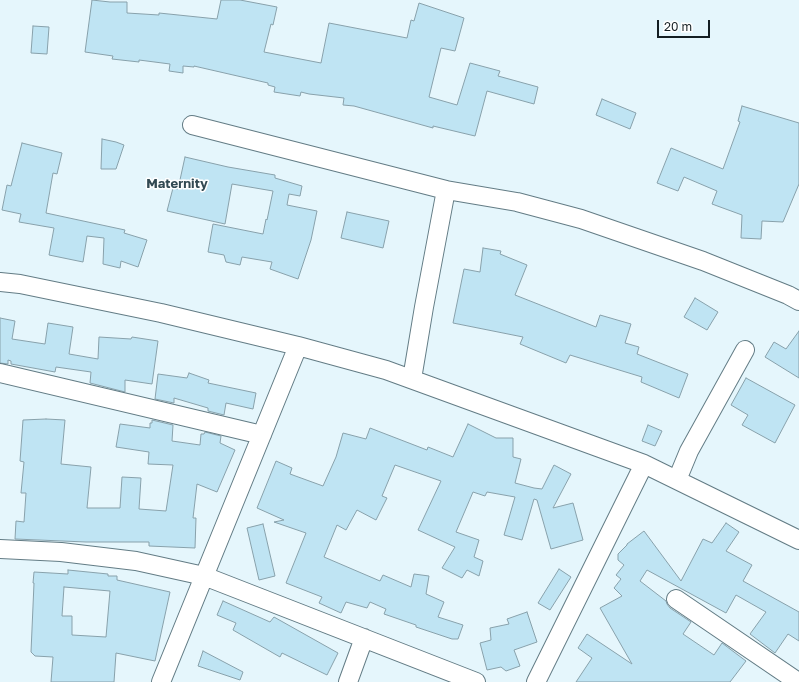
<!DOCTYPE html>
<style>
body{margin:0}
#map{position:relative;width:799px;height:682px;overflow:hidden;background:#e5f6fc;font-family:"Golos Text",sans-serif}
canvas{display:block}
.scale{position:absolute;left:657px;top:20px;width:53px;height:18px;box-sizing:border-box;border:2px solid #141e22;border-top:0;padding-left:5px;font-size:12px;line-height:14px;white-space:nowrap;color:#141e22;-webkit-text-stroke:3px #fff;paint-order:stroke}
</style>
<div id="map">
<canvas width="799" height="682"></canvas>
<div class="scale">20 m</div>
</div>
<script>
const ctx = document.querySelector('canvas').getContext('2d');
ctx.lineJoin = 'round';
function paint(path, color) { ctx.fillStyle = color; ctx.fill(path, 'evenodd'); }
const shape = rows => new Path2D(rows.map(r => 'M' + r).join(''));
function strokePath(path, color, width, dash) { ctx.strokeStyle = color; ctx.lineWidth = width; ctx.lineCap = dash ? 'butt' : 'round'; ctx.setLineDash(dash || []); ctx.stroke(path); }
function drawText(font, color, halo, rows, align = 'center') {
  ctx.font = font + ' "Golos Text",sans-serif'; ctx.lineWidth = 3; ctx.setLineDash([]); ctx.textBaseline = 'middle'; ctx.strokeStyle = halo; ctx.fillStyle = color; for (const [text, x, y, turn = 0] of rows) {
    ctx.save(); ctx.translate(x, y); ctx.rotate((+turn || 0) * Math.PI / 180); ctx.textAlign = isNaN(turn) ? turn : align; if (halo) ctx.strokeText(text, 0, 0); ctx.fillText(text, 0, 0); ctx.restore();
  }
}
const building = shape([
 [92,0,110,2,127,2,127,13,159,15,159,13,217,19,221,0,240,0,277,7,273,25,271,24,264,52,321,63,329,23,407,38,411,20,414,21,419,3,464,18,455,51,441,48,429,97,457,105,470,63,500,71,498,76,538,87,534,104,487,91,475,136,433,126,433,128,354,106,343,105,344,98,309,94,301,92,300,96,274,92,275,87,268,85,268,83,194,66,194,67,183,66,183,73,169,71,170,64,139,60,139,62,112,59,113,56,85,52,92,0],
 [33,26,49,27,47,54,31,53,33,26],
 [602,99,636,113,630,129,596,115,602,99],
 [742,106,799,123,799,184,783,222,762,221,761,239,741,238,742,215,712,204,717,191,684,177,678,191,657,183,671,148,723,169,740,122,738,121,742,106],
 [102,139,116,142,124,145,116,169,101,169,102,139],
 [22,143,62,153,57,174,53,173,46,213,125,230,124,233,147,240,138,267,121,261,120,268,103,264,104,238,87,236,83,262,49,255,54,228,19,222,21,214,2,210,7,185,11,186,22,143],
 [185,157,228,167,275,175,275,178,302,186,300,196,289,194,287,205,317,211,311,240,298,279,270,269,272,262,242,257,240,265,226,262,224,255,208,252,213,224,263,234,266,219,267,220,273,191,232,184,225,224,167,211,173,188,178,189,185,157],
 [347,212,389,221,383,248,341,238,347,212],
 [483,248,501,251,500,254,527,265,515,295,596,327,600,315,631,324,625,343,639,347,637,354,688,374,679,398,641,382,642,377,570,355,566,363,520,344,523,337,453,323,464,269,480,272,483,248],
 [695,298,718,312,707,330,684,317,695,298],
 [0,318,15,321,12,339,45,344,48,323,73,327,69,354,98,359,99,337,131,339,132,337,158,341,152,384,125,380,125,392,90,383,91,372,56,367,55,372,11,364,11,361,8,360,8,364,0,363,0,318],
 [799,331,799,378,765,357,774,342,786,349,799,331],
 [189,373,209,380,208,383,256,393,253,409,226,403,224,415,208,411,208,408,174,398,174,403,155,399,158,374,187,378,189,373],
 [746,378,795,405,775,443,742,425,748,415,731,405,746,378],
 [46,419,65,420,61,464,91,467,87,508,120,508,122,477,141,478,139,509,166,511,173,465,148,464,149,452,116,447,120,424,150,428,150,423,152,423,152,420,173,425,172,441,200,445,201,434,204,434,205,432,221,436,220,443,235,450,217,492,197,484,193,518,196,518,195,548,149,546,149,542,86,542,15,539,16,521,24,522,26,493,21,493,24,462,20,461,23,420,46,419],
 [468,424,496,438,513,438,513,457,521,459,515,483,534,488,542,489,554,465,571,474,553,508,573,503,583,540,551,549,537,500,534,499,522,540,504,535,515,497,487,492,485,496,473,492,456,532,479,540,474,557,483,561,479,576,467,570,462,578,442,568,455,547,418,530,441,481,395,465,382,496,387,498,376,520,357,510,346,530,337,525,324,557,380,581,383,575,411,587,414,574,429,576,426,594,444,602,438,617,463,625,458,639,452,639,416,627,416,625,384,614,386,609,370,602,367,608,346,602,341,613,319,603,322,597,286,583,306,533,274,522,284,520,257,508,276,461,292,468,290,474,323,486,336,457,343,433,366,439,370,428,427,450,428,447,453,457,468,424],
 [648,425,662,431,655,446,642,441,648,425],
 [726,523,739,532,726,551,752,565,743,581,799,612,799,641,788,634,775,653,750,634,766,612,736,595,726,613,647,570,640,581,666,601,667,604,670,608,691,622,683,634,714,655,722,643,746,661,730,682,576,682,592,658,578,648,587,634,632,664,600,608,622,596,614,588,621,579,616,575,624,565,618,560,618,554,627,545,627,544,644,531,681,581,703,539,712,543,726,523],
 [263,524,275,576,259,580,247,528,263,524],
 [559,569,571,577,550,610,538,603,559,569],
 [68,570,108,574,108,576,117,576,117,580,170,592,155,661,116,653,114,682,51,682,53,657,35,656,31,652,34,583,33,583,34,572,68,574,68,570],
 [64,587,110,591,106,637,72,635,72,616,62,616,64,587],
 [223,601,270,622,274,617,338,653,327,675,282,653,280,657,233,630,236,623,217,615,223,601],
 [527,612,537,642,514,650,520,666,506,671,501,667,487,670,480,643,491,640,490,628,509,624,507,619,527,612],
 [203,651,243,672,240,680,198,666,203,651]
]);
paint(building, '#bfe4f3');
strokePath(building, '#88a1ab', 1);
const minor = shape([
 [192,125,446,190,424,307,412,379],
 [446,190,517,202,581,219,703,261,788,295,799,301],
 [0,282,20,284,161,313,298,346,386,370,644,464,799,540],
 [0,373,262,435],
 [677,480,689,451,745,350],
 [0,549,61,552,136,561,204,576,476,682],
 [676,599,798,682],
 [161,682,298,346],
 [348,682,364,638],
 [536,682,644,464]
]);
strokePath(minor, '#637c85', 20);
strokePath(minor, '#fff', 18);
drawText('bold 13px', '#334a53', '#fff', [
 ["Maternity",177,184]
]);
</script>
